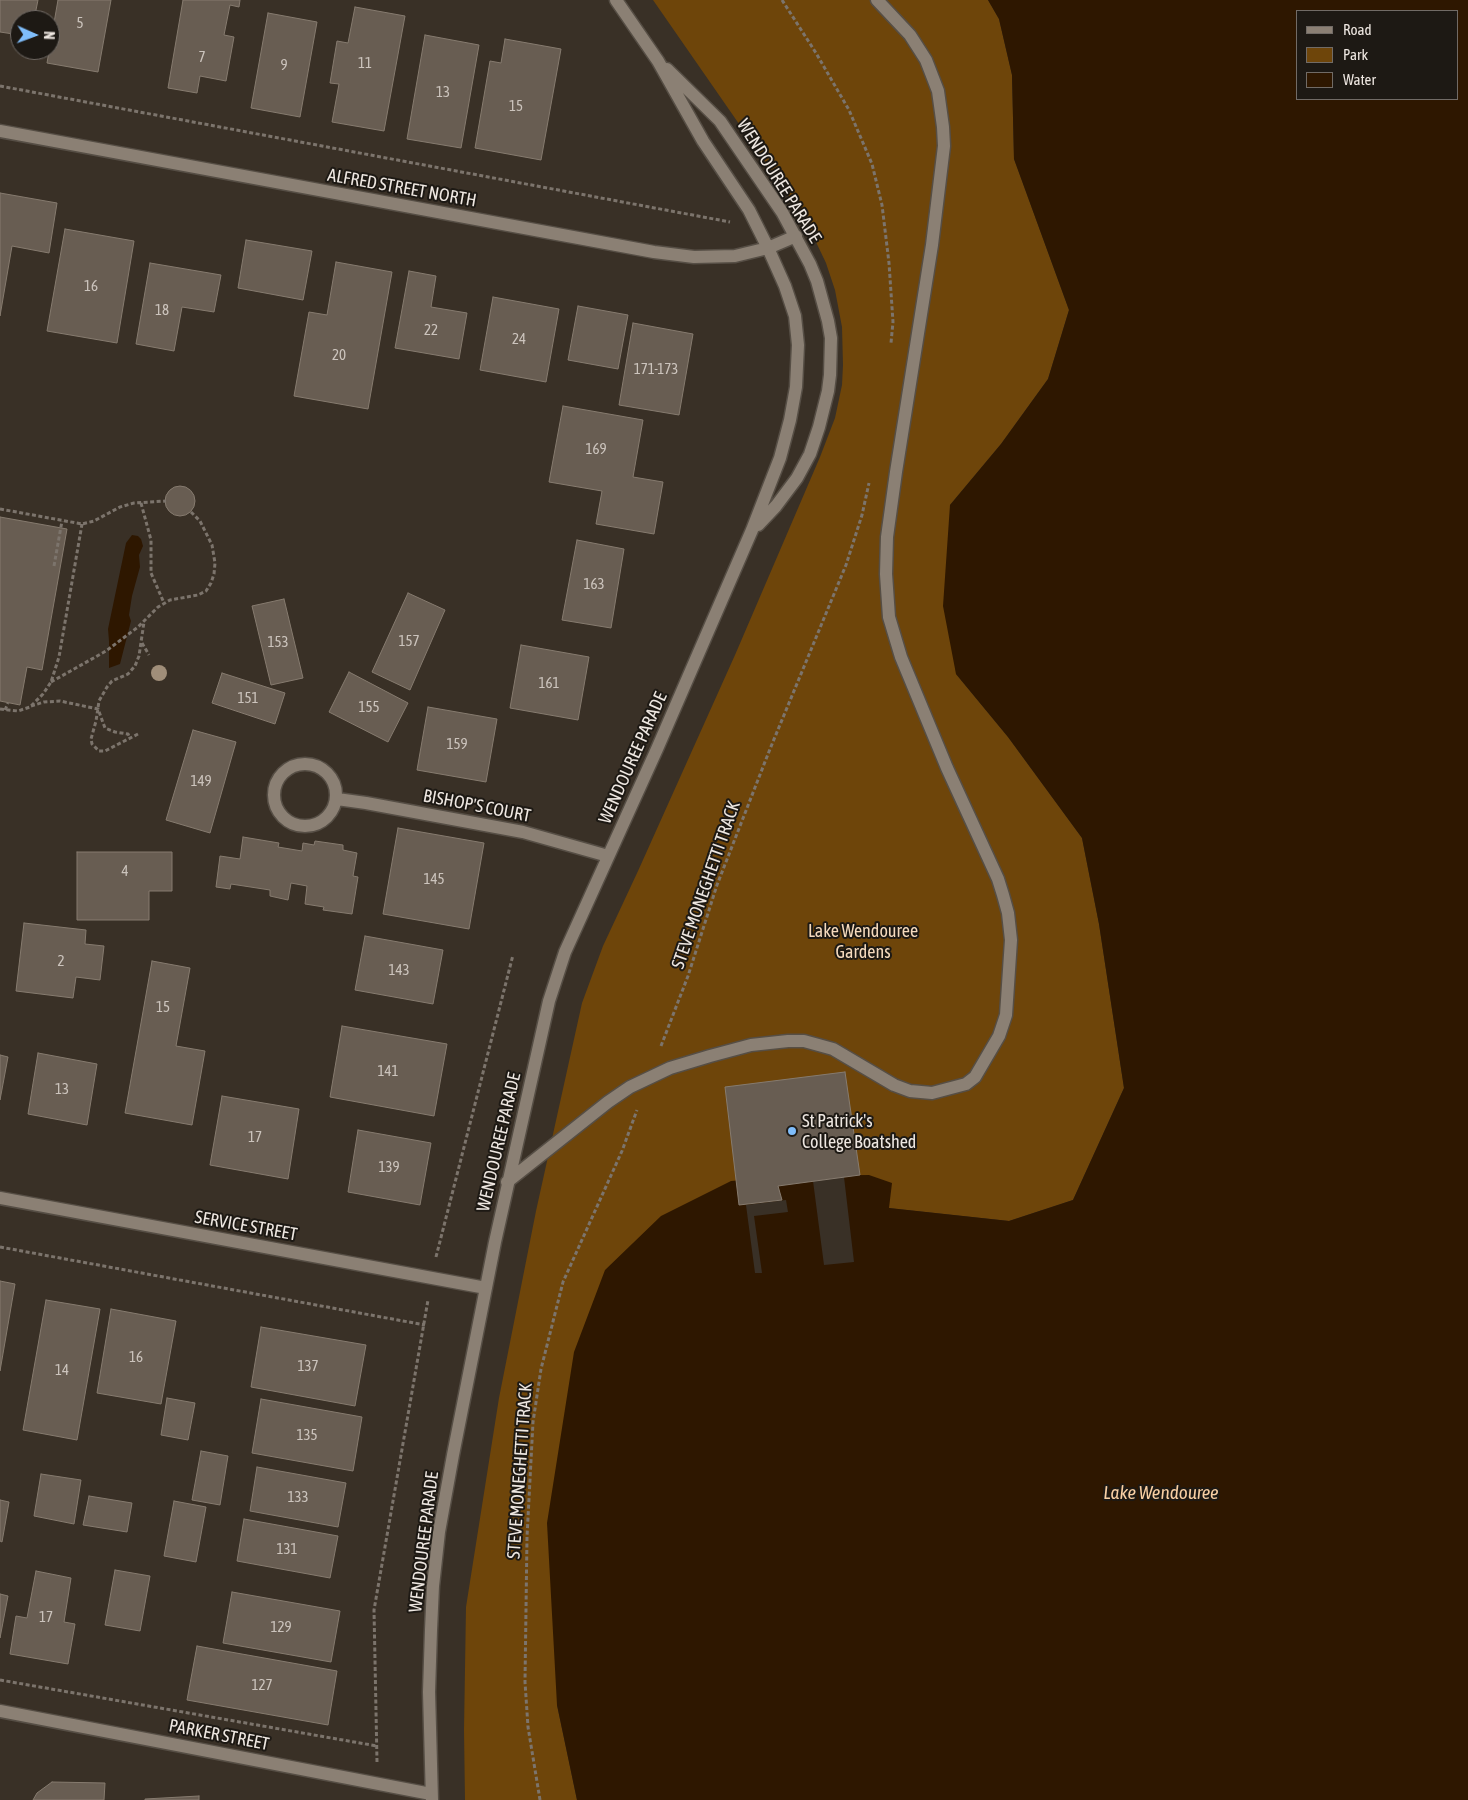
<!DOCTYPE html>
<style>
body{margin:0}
#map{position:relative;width:1468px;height:1800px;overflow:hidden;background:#393026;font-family:"Asap Condensed",sans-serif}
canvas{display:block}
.legend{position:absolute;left:1296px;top:10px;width:162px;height:90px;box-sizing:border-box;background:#1d1914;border:1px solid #716b66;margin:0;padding:6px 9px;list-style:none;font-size:15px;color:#eee7e1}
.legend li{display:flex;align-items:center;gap:10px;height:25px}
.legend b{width:25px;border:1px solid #716b66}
.north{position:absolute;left:10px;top:10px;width:50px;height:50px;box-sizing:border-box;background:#1d1914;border:1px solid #716b66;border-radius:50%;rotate:92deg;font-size:14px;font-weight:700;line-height:20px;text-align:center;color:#eee7e1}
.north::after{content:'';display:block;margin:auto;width:18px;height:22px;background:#7fbdfa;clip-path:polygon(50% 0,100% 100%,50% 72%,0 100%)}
</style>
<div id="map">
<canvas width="1468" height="1800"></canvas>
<ul class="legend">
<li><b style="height:6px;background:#8b8074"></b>Road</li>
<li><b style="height:14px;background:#6e450a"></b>Park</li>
<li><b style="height:14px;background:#2e1700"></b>Water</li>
</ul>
<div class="north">N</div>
</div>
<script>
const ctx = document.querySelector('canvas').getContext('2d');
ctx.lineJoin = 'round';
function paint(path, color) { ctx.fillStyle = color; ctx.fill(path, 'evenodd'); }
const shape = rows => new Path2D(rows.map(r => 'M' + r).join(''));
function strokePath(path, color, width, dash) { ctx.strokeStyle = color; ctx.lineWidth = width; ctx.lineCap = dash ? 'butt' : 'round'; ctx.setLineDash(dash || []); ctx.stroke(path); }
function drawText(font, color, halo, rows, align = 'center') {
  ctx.font = font + ' "Asap Condensed",sans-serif'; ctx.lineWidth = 4; ctx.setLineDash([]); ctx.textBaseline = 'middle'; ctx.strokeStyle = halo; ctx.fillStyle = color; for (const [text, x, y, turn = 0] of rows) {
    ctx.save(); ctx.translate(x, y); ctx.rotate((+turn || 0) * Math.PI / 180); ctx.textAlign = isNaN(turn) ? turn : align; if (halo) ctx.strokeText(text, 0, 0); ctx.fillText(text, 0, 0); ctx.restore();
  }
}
paint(shape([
 [653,0,988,0,999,19,1012,75,1014,159,1069,310,1048,379,1001,444,950,505,956,674,1008,737,1082,838,1099,924,1124,1088,1073,1200,1009,1221,888,1208,557,1705,577,1800,465,1800,464,1730,466,1607,499,1398,536,1211,582,1003,603,946,638,871,735,655,820,457,835,418,842,385,843,365,842,327,835,290,826,263,805,219]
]), '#6e450a');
paint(shape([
 [988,0,1468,0,1468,1800,577,1800,557,1705,547,1523,574,1352,605,1270,661,1216,731,1181,789,1176,869,1175,892,1183,889,1208,1009,1221,1073,1200,1124,1088,1099,924,1082,838,1008,737,956,674,943,606,950,505,1001,444,1048,379,1069,310,1014,159,1012,75,999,19],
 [1297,11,1457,11,1457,99,1297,99],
 [132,535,138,536,141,539,143,546,139,555,140,567,132,596,129,615,131,621,120,664,109,668,109,641,108,629,126,543]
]), '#2e1700');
paint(shape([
 [844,1177,854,1262,824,1265,813,1181],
 [786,1200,788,1212,754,1216,762,1273,755,1273,746,1205]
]), '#393026');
const building = shape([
 [0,0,38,0,34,20,20,20,20,35,0,32,0,0],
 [58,0,111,0,98,72,47,63,58,0],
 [183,0,240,0,239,7,230,5,224,35,234,37,226,81,200,76,197,93,168,88,183,0],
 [355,7,405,16,384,131,332,122,339,84,330,83,337,41,348,43,355,7],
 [268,13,317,22,300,117,251,108,268,13],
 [425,35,479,45,461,148,407,139,425,35],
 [505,39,561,49,541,160,475,148,490,61,501,63,505,39],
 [0,193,57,203,49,253,12,246,0,316,0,193],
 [65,229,134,241,117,343,47,331,65,229],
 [246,240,312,251,303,300,238,288,246,240],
 [336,262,392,272,368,409,294,396,309,312,327,315,336,262],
 [150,263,221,275,214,312,182,307,174,351,136,344,150,263],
 [409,271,436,276,431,307,467,313,459,359,395,348,409,271],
 [493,297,559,309,546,382,480,370,493,297],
 [578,306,628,315,618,369,568,360,578,306],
 [633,323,693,334,679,415,619,405,633,323],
 [563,406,643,420,633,477,663,482,654,534,596,524,602,491,549,482,563,406],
 '165 501a15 15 0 1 1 30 0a15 15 0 1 1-30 0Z',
 [0,517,67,529,42,670,27,667,20,705,0,701,0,517],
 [577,540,624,549,611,628,562,620,577,540],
 [408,593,445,610,410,690,372,672,408,593],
 [284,599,303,678,271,685,252,606,284,599],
 [521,645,589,657,578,720,510,708,521,645],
 [349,672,408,703,388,742,329,712,349,672],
 [222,673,285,693,275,724,212,703,222,673],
 [428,707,497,719,486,782,417,770,428,707],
 [193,730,236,742,210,833,166,820,193,730],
 [398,828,484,843,469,929,383,914,398,828],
 [243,837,279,843,278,847,302,851,303,843,314,845,315,841,343,845,343,850,357,853,353,876,358,877,352,914,323,910,324,907,305,904,307,886,291,883,288,900,270,896,270,890,231,884,230,889,216,887,220,856,240,859,243,837],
 [77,852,172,852,172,891,149,891,149,920,77,920,77,852],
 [24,923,86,930,85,944,104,946,100,980,76,977,73,998,16,991,24,923],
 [365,936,443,950,433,1004,355,990,365,936],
 [152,961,190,968,176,1046,205,1051,192,1125,125,1113,152,961],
 [342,1026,447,1044,434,1116,330,1097,342,1026],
 [38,1053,97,1064,87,1125,28,1114,38,1053],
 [0,1055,8,1057,0,1100,0,1055],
 [845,1072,860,1175,778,1186,782,1200,739,1205,725,1087,845,1072],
 [222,1096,299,1109,288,1179,210,1165,222,1096],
 [358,1130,431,1143,420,1205,348,1192,358,1130],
 [0,1281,15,1284,0,1371,0,1281],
 [46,1300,100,1309,77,1440,23,1430,46,1300],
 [111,1309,176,1321,161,1404,97,1393,111,1309],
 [261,1327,366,1345,355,1406,251,1387,261,1327],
 [167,1398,195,1403,188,1440,161,1435,167,1398],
 [261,1399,362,1417,353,1471,252,1453,261,1399],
 [201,1451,228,1456,220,1505,192,1500,201,1451],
 [257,1467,346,1483,338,1527,250,1511,257,1467],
 [41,1474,81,1480,74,1524,34,1516,41,1474],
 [89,1496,132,1503,127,1532,83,1525,89,1496],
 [0,1500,9,1502,2,1542,0,1541,0,1500],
 [174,1501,206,1507,196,1562,164,1556,174,1501],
 [244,1519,338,1536,330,1578,237,1561,244,1519],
 [115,1570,150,1576,140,1631,105,1625,115,1570],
 [36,1571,71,1578,64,1622,75,1624,68,1664,10,1654,16,1616,27,1618,36,1571],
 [232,1592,340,1611,331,1662,223,1643,232,1592],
 [0,1594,8,1596,0,1638,0,1594],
 [197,1646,337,1671,328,1725,187,1700,197,1646],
 [52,1782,105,1783,104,1800,33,1800,37,1793,52,1782],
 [199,1796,199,1800,145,1800,145,1799,199,1796]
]);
paint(building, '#685d52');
strokePath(building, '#867b6f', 1);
const minor = shape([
 [667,69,720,121,782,212,810,264,817,281,828,321,831,338,830,375,828,391,819,427,810,454,797,478,776,506,758,525],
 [0,131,654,252,694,257,735,256,768,248,796,236],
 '274 795a31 31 0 1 1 62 0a31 31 0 1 1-62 0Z',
 [337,799,366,803,523,832,608,856],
 [507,1182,608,1102,630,1087,670,1068,710,1056,751,1045,788,1041,804,1041,833,1049,894,1085,910,1091,932,1093,966,1084,975,1077,999,1036,1006,1015,1011,940,1008,913,1003,895,998,879,947,768,901,657,889,617,886,574,887,537,896,472,932,245,944,146,943,127,938,91,926,60,910,35,877,0],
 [0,1198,486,1288],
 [0,1711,431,1794],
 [432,1800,429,1692,431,1630,433,1586,439,1532,453,1455,495,1242,549,1001,565,952,657,749,752,530,780,458,790,420,796,387,798,345,795,316,785,286,768,248,749,210,703,141,658,61,616,0]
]);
strokePath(minor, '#564e45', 15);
strokePath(shape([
 [782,0,816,53,849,110,872,164,882,205,889,263,893,322,891,343],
 [0,86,730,222],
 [141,503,151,540,151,573,164,603],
 [0,509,82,524,94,521,120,507,134,503,166,501],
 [54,566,62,521],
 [142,643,149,655],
 [51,682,106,651,138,627,158,607,170,600,198,595,206,591,211,583,214,574,215,563,212,545,200,521,190,511],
 [31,706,44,702,60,701,98,709,105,728,115,732,128,734,130,738],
 [0,709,18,711,30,707,43,694,51,682,59,657,82,524],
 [5,710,8,703],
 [138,734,105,751,99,751,92,744,91,739,96,721,99,701,107,687,112,681,128,674,135,666,139,656,144,622],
 [661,1046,688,976,717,885,770,749,846,565,862,515,869,483],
 [0,1247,425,1325],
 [436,1257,513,955],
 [0,1680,377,1746],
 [377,1762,374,1610,428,1300],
 [540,1800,528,1727,525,1682,527,1537,533,1422,541,1369,563,1282,622,1151,637,1110]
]), '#7c746c', 3, [4, 2.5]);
strokePath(minor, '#8b8074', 12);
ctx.fillStyle = '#a08e79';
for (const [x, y] of [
 [159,673]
]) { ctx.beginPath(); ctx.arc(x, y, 8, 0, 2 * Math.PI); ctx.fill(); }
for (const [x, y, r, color] of [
 [792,1131,5,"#7fbdfa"]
]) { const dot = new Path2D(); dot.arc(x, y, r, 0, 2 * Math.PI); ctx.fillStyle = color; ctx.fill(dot); strokePath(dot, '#1d1914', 2); }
drawText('15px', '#ccc4bd', null, [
 ["5",80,23],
 ["7",202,57],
 ["11",365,63],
 ["9",284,65],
 ["13",443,92],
 ["15",516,106],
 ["16",91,286],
 ["18",162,310],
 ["22",431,330],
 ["24",519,339],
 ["20",339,355],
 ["171-173",656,369],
 ["169",596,449],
 ["163",594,584],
 ["157",409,641],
 ["153",278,642],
 ["161",549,683],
 ["151",248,698],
 ["155",369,707],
 ["159",457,744],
 ["149",201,781],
 ["4",125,871],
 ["145",434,879],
 ["2",61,961],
 ["143",399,970],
 ["15",163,1007],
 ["141",388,1071],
 ["13",62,1089],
 ["17",255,1137],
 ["139",389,1167],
 ["16",136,1357],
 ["137",308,1366],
 ["14",62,1370],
 ["135",307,1435],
 ["133",298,1497],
 ["131",287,1549],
 ["17",46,1617],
 ["129",281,1627],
 ["127",262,1685]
]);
drawText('18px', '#eee7e1', '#1d1914', [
 ["WENDOUREE PARADE",779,181,58],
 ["ALFRED STREET NORTH",402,188,10],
 ["WENDOUREE PARADE",633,758,-66],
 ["BISHOP'S COURT",477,806,11],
 ["STEVE MONEGHETTI TRACK",706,885,-71],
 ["WENDOUREE PARADE",499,1142,-77],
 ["SERVICE STREET",246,1226,10],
 ["STEVE MONEGHETTI TRACK",520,1471,-86],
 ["WENDOUREE PARADE",424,1542,-83],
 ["PARKER STREET",219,1735,11]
]);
drawText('18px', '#f5dabd', '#1d1914', [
 ["Lake Wendouree",863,931],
 ["Gardens",863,952]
]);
drawText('18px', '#eee7e1', '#1d1914', [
 ["St Patrick's",802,1121],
 ["College Boatshed",802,1142]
], 'left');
drawText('italic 19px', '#f8cfa3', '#1d1914', [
 ["Lake Wendouree",1161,1493]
]);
</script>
